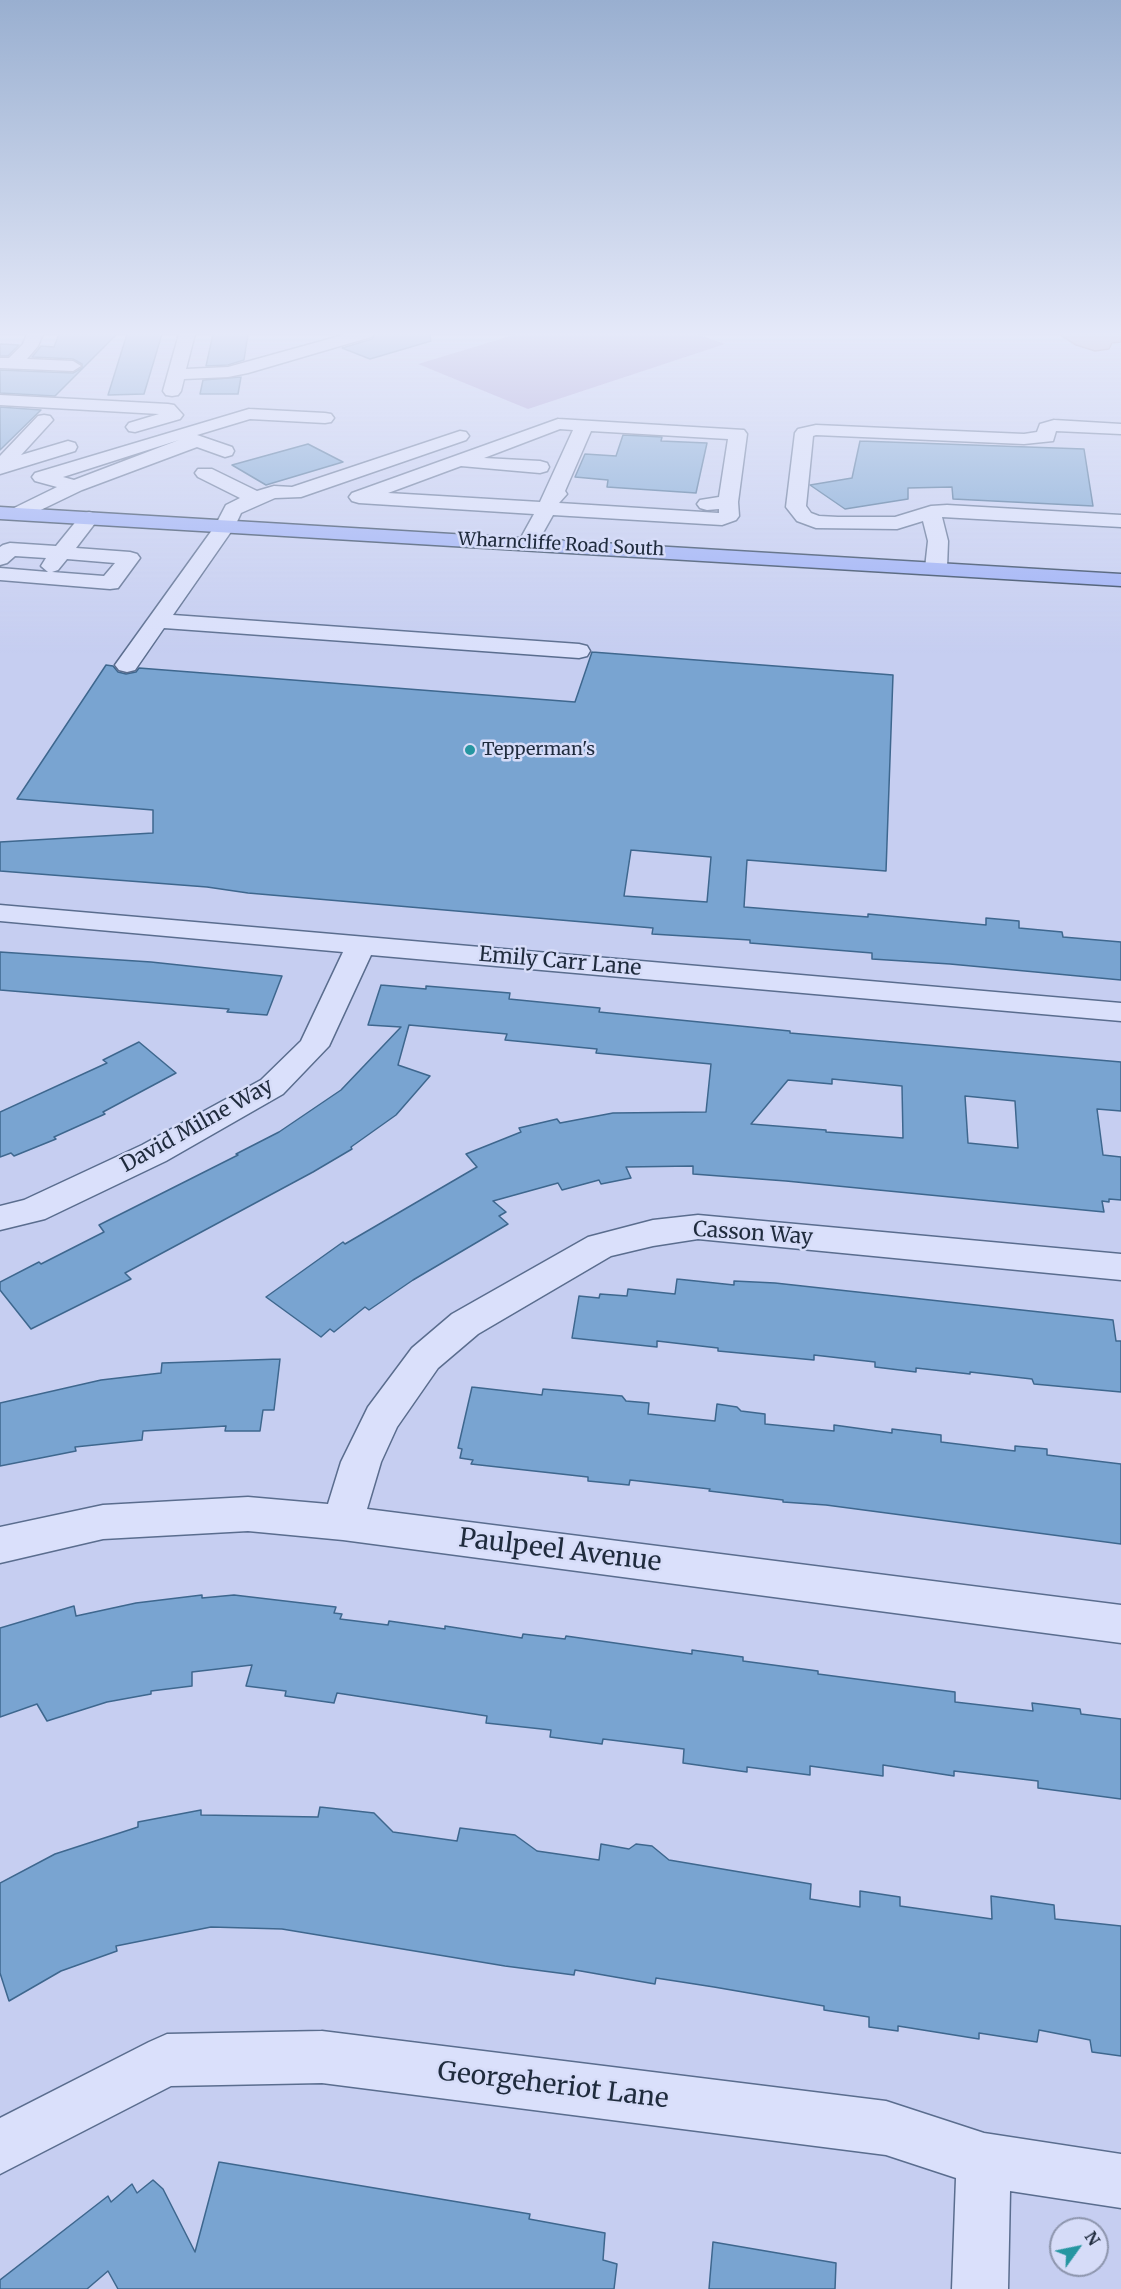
<!DOCTYPE html>
<style>
body{margin:0}
#map{position:relative;width:1121px;height:2289px;overflow:hidden;background:#c6cef1;font-family:Merriweather,serif}
canvas{display:block}
.north{position:absolute;left:1049px;top:2217px;width:60px;height:60px;box-sizing:border-box;background:#d6dcf8;border:2px solid #8d95ad;border-radius:50%;rotate:57deg;font-size:16px;font-weight:700;line-height:24px;text-align:center;color:#1f2b3d}
.north::after{content:'';display:block;margin:auto;width:21px;height:27px;background:#2696a1;clip-path:polygon(50% 0,100% 100%,50% 72%,0 100%)}
</style>
<div id="map">
<canvas width="1121" height="2289"></canvas>
<div class="north">N</div>
</div>
<script>
const ctx = document.querySelector('canvas').getContext('2d');
ctx.lineJoin = 'round';
function paint(path, color) { ctx.fillStyle = color; ctx.fill(path, 'evenodd'); }
const shape = rows => new Path2D(rows.map(r => 'M' + r).join(''));
function strokePath(path, color, width, dash) { ctx.strokeStyle = color; ctx.lineWidth = width; ctx.lineCap = dash ? 'butt' : 'round'; ctx.setLineDash(dash || []); ctx.stroke(path); }
function drawText(font, color, halo, rows, align = 'center') {
  ctx.font = font + ' Merriweather,serif'; ctx.lineWidth = 5; ctx.setLineDash([]); ctx.textBaseline = 'middle'; ctx.strokeStyle = halo; ctx.fillStyle = color; for (const [text, x, y, turn = 0] of rows) {
    ctx.save(); ctx.translate(x, y); ctx.rotate((+turn || 0) * Math.PI / 180); ctx.textAlign = isNaN(turn) ? turn : align; if (halo) ctx.strokeText(text, 0, 0); ctx.fillText(text, 0, 0); ctx.restore();
  }
}
paint(shape([
 [517,334,697,334,725,344,528,409,418,364]
]), '#a498d0');
const water = shape([
 [1059,334,1121,334,1121,342,1112,343,1109,349,1095,351,1076,345,1059,334]
]);
paint(water, '#c4a7ad');
strokePath(water, '#946d73', 1.5);
const building = shape([
 [59,334,117,334,55,396,0,393,0,370,73,373,82,368,82,364,73,359,32,357,41,346,54,347,59,334],
 [127,334,162,334,144,394,108,395,127,334],
 [213,334,248,334,244,360,228,365,206,366,213,334],
 [375,334,430,334,431,341,370,359,342,348,372,339,375,334],
 [0,344,19,345,8,356,0,356,0,344],
 [241,377,238,394,200,394,203,380,241,377],
 [0,407,41,410,0,450,0,407],
 [623,435,662,437,661,441,707,443,696,493,607,487,608,480,575,477,585,454,616,456,623,435],
 [860,441,1084,449,1093,506,953,499,952,487,908,488,908,499,845,509,810,485,852,478,860,441],
 [308,444,343,462,266,485,232,465,308,444],
 [592,652,893,675,886,871,747,860,744,907,868,917,868,914,986,925,986,918,1019,921,1019,928,1062,932,1063,937,1121,942,1121,980,950,964,872,959,872,953,750,943,750,940,652,934,653,928,248,893,207,887,0,871,0,842,153,833,153,810,17,799,106,665,113,666,118,672,126,674,136,672,139,668,575,702,592,652],
 [631,850,711,857,707,902,624,896,631,850],
 [0,952,151,962,282,976,267,1015,227,1012,229,1009,0,990,0,952],
 [381,985,426,989,426,986,510,993,509,999,600,1008,599,1012,790,1031,790,1033,1121,1062,1121,1111,1097,1109,1103,1155,1121,1157,1121,1200,1109,1199,1109,1202,1102,1201,1104,1212,786,1181,693,1174,693,1166,626,1167,631,1178,601,1184,599,1180,562,1190,558,1183,493,1201,506,1212,499,1216,508,1224,413,1280,369,1310,365,1307,334,1332,330,1329,321,1337,266,1297,343,1242,345,1244,477,1167,466,1154,521,1132,519,1128,557,1119,560,1123,613,1113,706,1112,711,1064,596,1053,597,1049,505,1040,507,1034,409,1025,398,1065,430,1076,396,1115,351,1147,352,1149,313,1172,125,1273,131,1279,31,1329,0,1290,0,1282,39,1262,41,1264,104,1232,99,1225,238,1155,236,1154,279,1132,341,1090,401,1027,368,1025,381,985],
 [832,1079,902,1086,903,1138,826,1132,826,1130,751,1124,788,1080,832,1084,832,1079],
 [965,1096,1015,1101,1018,1148,968,1143,965,1096],
 [139,1042,176,1073,103,1112,105,1114,54,1137,56,1139,14,1156,11,1153,0,1157,0,1112,107,1063,103,1060,139,1042],
 [677,1279,734,1285,734,1281,775,1283,1113,1320,1116,1341,1121,1341,1121,1392,1034,1384,1032,1379,970,1372,970,1374,916,1368,916,1372,875,1367,875,1362,814,1355,814,1360,718,1351,718,1348,657,1341,657,1347,572,1338,579,1296,599,1298,600,1294,627,1296,628,1289,675,1294,677,1279],
 [280,1359,274,1410,263,1410,260,1431,225,1431,226,1426,143,1431,142,1440,75,1447,76,1451,0,1466,0,1403,101,1380,161,1373,162,1363,280,1359],
 [472,1387,542,1395,543,1389,622,1396,626,1401,649,1403,648,1414,715,1421,717,1404,737,1407,741,1411,765,1414,765,1424,834,1431,834,1425,892,1433,892,1429,941,1435,941,1442,1015,1451,1015,1446,1047,1449,1047,1455,1121,1464,1121,1544,826,1505,783,1502,783,1500,709,1491,710,1489,630,1480,629,1485,588,1481,588,1477,471,1464,473,1460,460,1458,462,1449,458,1448,472,1387],
 [202,1595,202,1598,234,1595,336,1607,334,1613,342,1614,340,1619,388,1625,389,1621,445,1629,445,1626,522,1638,523,1634,565,1639,566,1636,692,1654,692,1650,743,1657,743,1661,818,1671,818,1674,955,1692,955,1702,1033,1711,1032,1703,1080,1709,1081,1714,1121,1719,1121,1799,1038,1788,1038,1781,954,1771,954,1776,883,1765,883,1776,810,1766,810,1775,747,1767,747,1772,683,1763,684,1749,603,1739,602,1744,550,1737,551,1730,486,1723,487,1716,337,1693,334,1703,285,1696,286,1691,246,1686,252,1665,192,1672,192,1686,151,1691,151,1694,107,1702,47,1721,37,1704,0,1717,0,1628,74,1606,76,1616,136,1603,202,1595],
 [320,1807,374,1813,393,1832,457,1841,460,1828,515,1835,537,1851,599,1860,601,1844,629,1849,636,1844,652,1846,669,1860,811,1884,810,1899,860,1907,860,1891,900,1897,900,1906,992,1919,991,1896,1054,1905,1055,1919,1121,1926,1121,2056,1092,2052,1090,2040,1039,2030,1037,2042,979,2033,979,2039,898,2026,898,2031,869,2027,869,2017,824,2010,824,2006,714,1987,656,1978,655,1984,575,1970,574,1975,505,1966,282,1929,211,1927,116,1946,117,1951,61,1971,9,2001,0,1973,0,1883,55,1854,138,1827,138,1822,201,1810,201,1815,318,1817,320,1807],
 [219,2162,530,2214,529,2219,605,2233,603,2260,617,2264,614,2289,118,2289,108,2271,87,2289,0,2289,0,2280,108,2196,111,2202,132,2184,137,2193,153,2180,163,2189,195,2252,219,2162],
 [713,2242,836,2263,835,2289,709,2289,713,2242]
]);
paint(building, '#79a4d1');
strokePath(building, '#3e678e', 1.5);
const minor = shape([
 [27,334,43,334,38,346,27,359,73,361,81,366,73,371,0,368,0,358,9,358,23,344,27,334],
 [179,334,195,334,186,369,228,367,347,334,373,334,371,337,248,373,228,377,184,379,181,391,178,395,172,396,166,395,163,391,179,334],
 [0,395,168,404,174,405,183,415,180,419,135,432,129,431,126,427,129,423,159,414,0,405,0,395],
 [249,409,325,413,331,414,334,418,331,422,325,423,250,419,197,435,232,447,234,451,232,455,225,457,197,447,82,490,24,518,10,518,7,514,10,510,57,487,35,481,32,477,35,473,249,409],
 [179,440,74,480,63,477,179,440],
 [44,415,50,416,53,420,21,455,68,441,75,443,77,447,75,451,0,474,0,456,38,416,44,415],
 [558,419,744,430,747,434,738,502,739,516,736,520,722,525,553,515,535,547,528,549,521,547,518,543,534,514,359,503,352,501,349,497,352,493,558,419],
 [560,429,573,430,540,502,388,493,461,466,540,473,547,471,549,467,547,463,540,461,484,458,560,429],
 [591,431,728,439,719,497,700,500,697,504,700,508,707,510,719,509,719,513,559,503,567,494,565,491,591,431],
 [1054,420,1121,424,1121,434,1056,431,1053,441,1024,444,816,435,813,436,806,506,811,513,819,516,838,517,895,517,931,506,947,505,1121,515,1121,527,942,517,948,541,947,568,943,572,936,574,929,572,925,568,928,541,923,521,897,529,816,528,797,521,786,507,795,433,798,429,816,425,1024,434,1037,432,1040,424,1054,420],
 [460,431,466,432,469,436,466,440,301,497,275,498,241,513,235,526,173,615,579,644,587,646,590,651,587,656,579,658,164,628,135,670,127,672,119,670,115,665,215,526,226,505,240,498,198,477,195,473,198,469,212,469,257,491,274,486,292,487,460,431],
 [89,512,96,514,99,518,76,548,130,552,137,554,140,558,118,588,110,589,0,580,0,568,48,572,41,566,46,558,15,556,7,563,0,565,0,547,3,545,10,543,56,546,82,514,89,512],
 [67,559,115,563,104,576,52,572,58,570,67,559],
 [0,905,1121,1003,1121,1021,371,955,329,1046,283,1094,166,1161,45,1219,0,1230,0,1206,24,1200,142,1145,261,1080,301,1041,343,952,0,921,0,905],
 [698,1215,1121,1254,1121,1280,698,1239,653,1246,611,1256,478,1334,438,1368,397,1427,381,1462,367,1509,1121,1605,1121,1643,343,1540,248,1531,103,1539,0,1563,0,1527,103,1505,248,1497,328,1504,341,1462,368,1407,412,1348,452,1314,588,1237,653,1220,698,1215],
 [322,2031,886,2101,984,2133,1121,2154,1121,2208,1010,2191,1008,2289,952,2289,956,2178,886,2155,322,2083,171,2086,0,2174,0,2118,149,2042,167,2034,322,2031]
]);
const major = shape([
 [0,507,1121,574,1121,586,0,519,0,507]
]);
strokePath(minor, '#5a6d8e', 3);
strokePath(major, '#2e425b', 3);
paint(minor, '#dae0fb');
paint(major, '#9caff6');
const sky = ctx.createLinearGradient(0, 0, 0, 655);
sky.addColorStop(0, '#99afd0');
sky.addColorStop(0.51, '#e5e9f9');
sky.addColorStop(1, '#e5e9f900');
ctx.fillStyle = sky;
ctx.fillRect(0, 0, 1121, 655);
for (const [x, y, r, color] of [
 [470,750,6,"#2696a1"]
]) { const dot = new Path2D(); dot.arc(x, y, r, 0, 2 * Math.PI); ctx.fillStyle = color; ctx.fill(dot); strokePath(dot, '#d6dcf8', 2); }
drawText('18px', '#1f2b3d', '#d6dcf8', [
 ["Wharncliffe Road South",561,545,3]
]);
drawText('18px', '#1f2b3d', '#d6dcf8', [
 ["Tepperman's",482,750]
], 'left');
drawText('21px', '#1f2b3d', '#d6dcf8', [
 ["Emily Carr Lane",560,962,5],
 ["David Milne Way",197,1126,-29],
 ["Casson Way",753,1234,4]
]);
drawText('26px', '#1f2b3d', '#d6dcf8', [
 ["Paulpeel Avenue",560,1551,7],
 ["Georgeheriot Lane",553,2086,7]
]);
</script>
